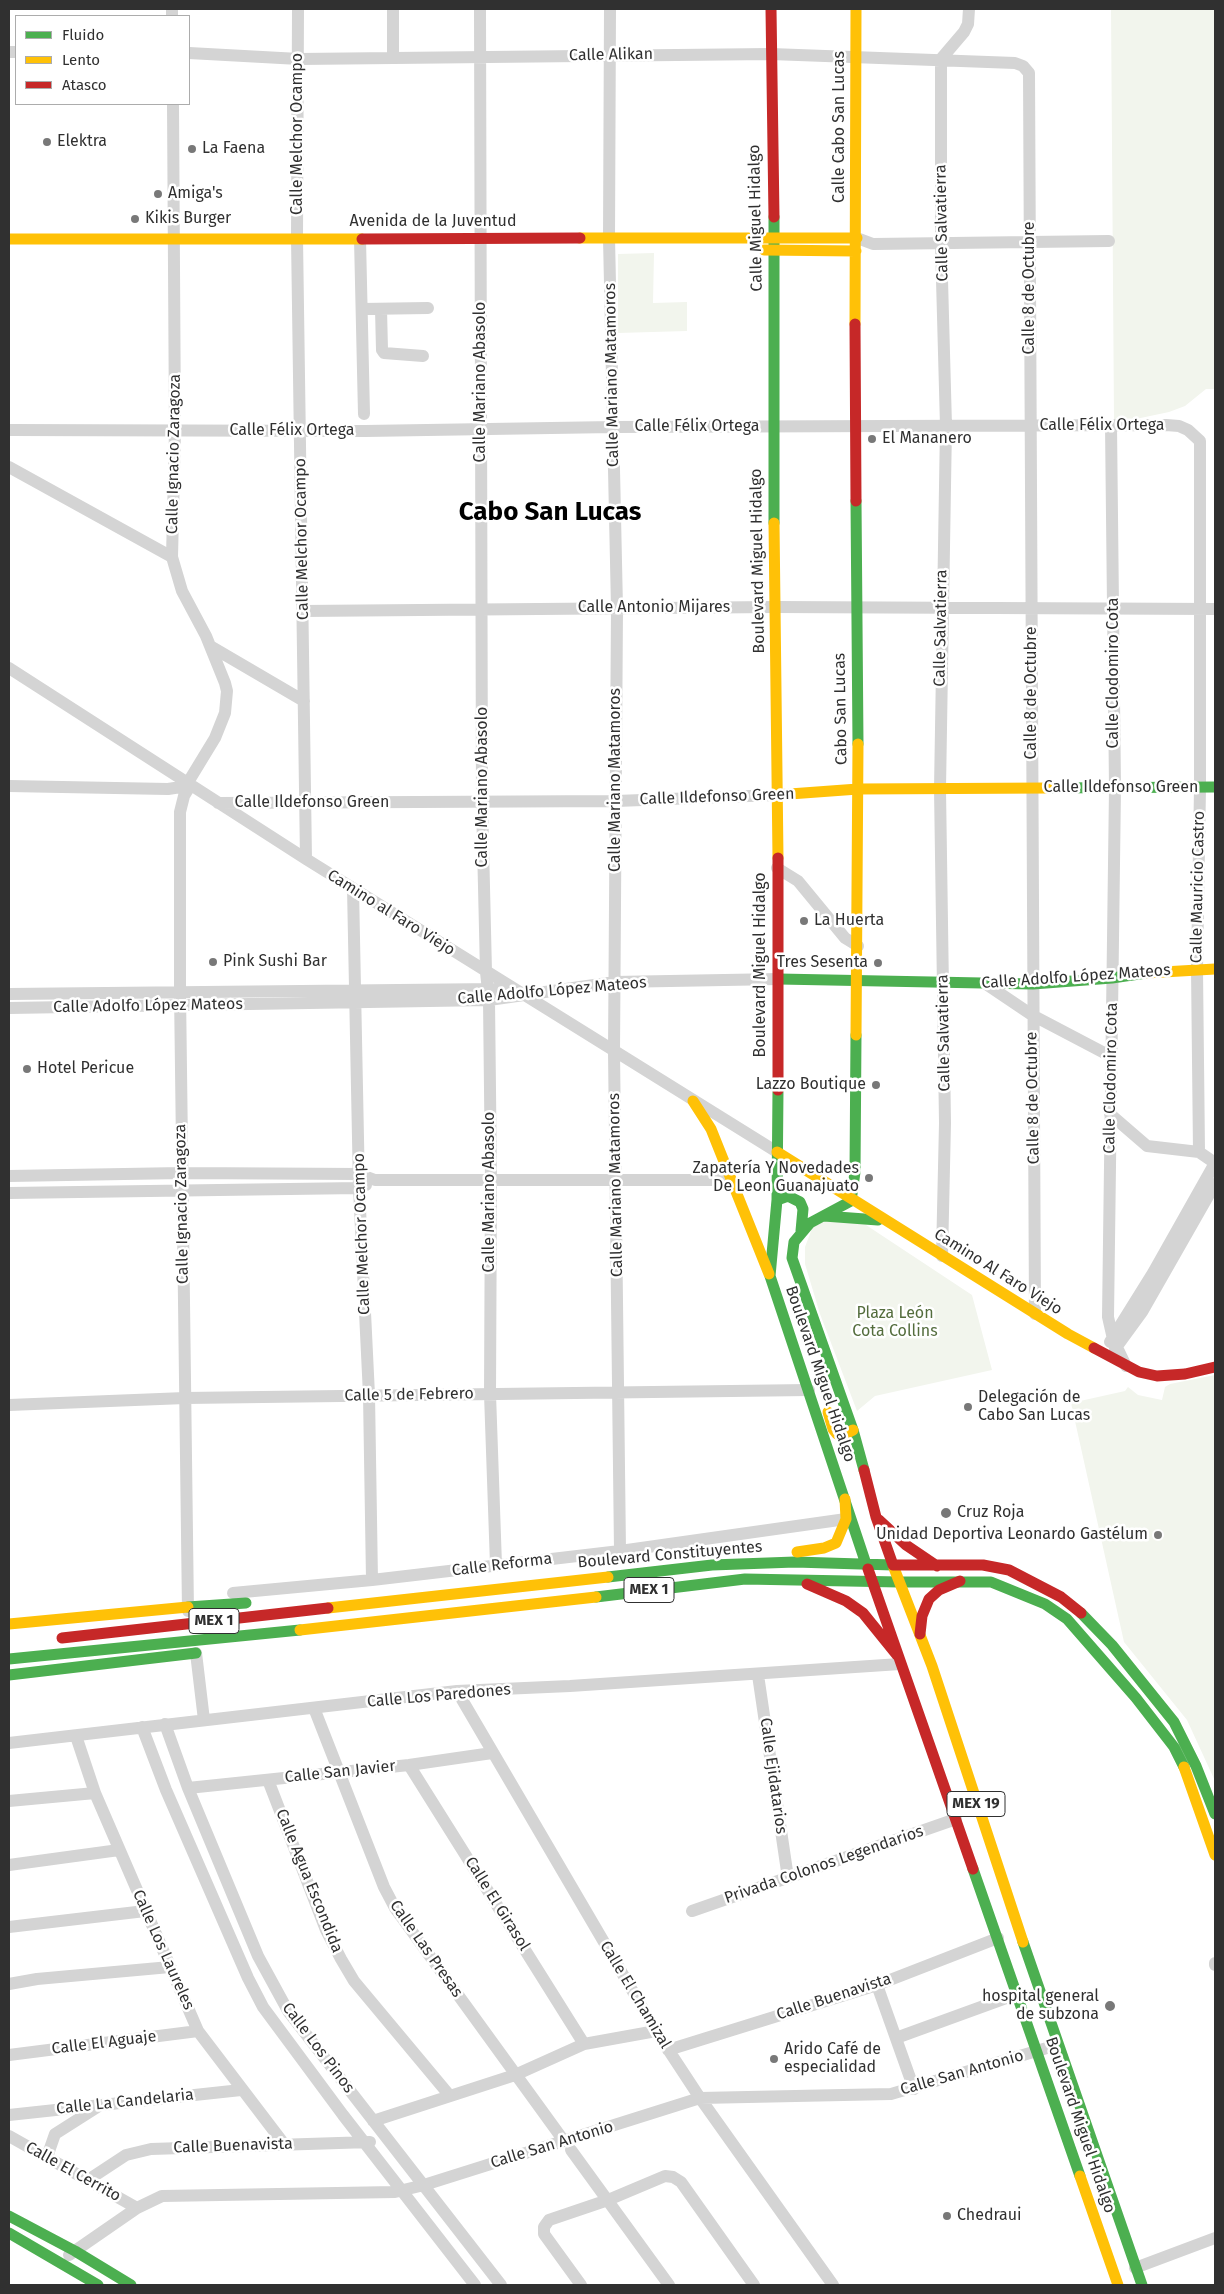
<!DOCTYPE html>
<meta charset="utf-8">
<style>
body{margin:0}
#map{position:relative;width:1224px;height:2294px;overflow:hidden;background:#fff;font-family:"Fira Sans",sans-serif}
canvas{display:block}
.frame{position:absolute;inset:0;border:10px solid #303030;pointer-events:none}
.legend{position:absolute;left:15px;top:15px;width:175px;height:90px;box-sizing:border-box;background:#fff;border:1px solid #acacac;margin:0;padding:6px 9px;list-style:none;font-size:15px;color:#303030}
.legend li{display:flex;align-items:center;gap:10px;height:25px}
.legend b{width:25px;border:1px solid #acacac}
</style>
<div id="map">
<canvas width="1224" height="2294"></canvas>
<div class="frame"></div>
<ul class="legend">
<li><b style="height:6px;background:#4caf50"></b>Fluido</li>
<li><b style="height:6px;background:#ffc107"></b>Lento</li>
<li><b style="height:6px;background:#c62828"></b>Atasco</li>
</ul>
</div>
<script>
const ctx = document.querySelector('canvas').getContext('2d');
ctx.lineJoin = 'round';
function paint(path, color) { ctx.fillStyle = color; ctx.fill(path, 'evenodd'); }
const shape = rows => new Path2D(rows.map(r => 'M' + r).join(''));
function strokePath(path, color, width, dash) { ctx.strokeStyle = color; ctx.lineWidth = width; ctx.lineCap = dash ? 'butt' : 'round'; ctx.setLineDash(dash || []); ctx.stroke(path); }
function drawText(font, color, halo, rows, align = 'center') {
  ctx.font = font + ' "Fira Sans",sans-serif'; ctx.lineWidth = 5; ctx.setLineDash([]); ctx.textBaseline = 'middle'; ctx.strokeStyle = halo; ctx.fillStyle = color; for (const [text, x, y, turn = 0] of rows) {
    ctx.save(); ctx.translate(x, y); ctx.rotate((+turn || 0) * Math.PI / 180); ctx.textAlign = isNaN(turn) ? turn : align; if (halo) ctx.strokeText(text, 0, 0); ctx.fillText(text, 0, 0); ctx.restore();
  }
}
paint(shape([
 [1111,9,1215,9,1215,389,1206,389,1185,406,1169,412,1131,420,1114,420],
 [654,253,653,303,687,302,687,331,618,333,618,254],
 [831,1218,863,1223,972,1295,992,1370,875,1396,857,1411,820,1314,805,1264,805,1247,813,1226],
 [1215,1375,1215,1781,1187,1720,1124,1642,1071,1403,1125,1391,1128,1387,1138,1395,1162,1400,1165,1387,1170,1384]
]), '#f2f5ed');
strokePath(shape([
 [172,9,172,16],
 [298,9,297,238,306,859],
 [393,9,393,58],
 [480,9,482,802,486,972,489,1000,491,1180,490,1394,496,1565],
 [610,9,609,238,617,608,614,1052,620,1551],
 [9,52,16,52],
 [189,53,299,59,771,54,1015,63,1023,66,1029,73,1035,1314],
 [857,238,873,244,1109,241],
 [360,239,364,414],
 [362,309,428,308],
 [381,309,382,350,384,353,423,356],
 [1111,425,1115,788,1108,1317,1113,1339,1126,1366],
 [9,430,365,431,613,427,1166,425,1179,426,1188,430,1200,441,1200,788,1197,969,1199,1152],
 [9,467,172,557],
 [302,611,775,607,1215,609],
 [210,646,304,701],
 [9,668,306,859,777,1152],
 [9,786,168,789,181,787,187,784,215,738,225,713,227,691,225,683,206,636,182,591,172,557,175,431,173,104],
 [218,803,616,801,776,795],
 [777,868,798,881,845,938,858,946],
 [353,888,359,1188,369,1395,372,1580],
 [986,984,1032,1015,1112,1057],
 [9,994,496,989],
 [9,1008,489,1000,615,982,779,979],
 [1110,1114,1147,1146,1199,1152,1215,1163],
 [9,1176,182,1173,359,1174,375,1180,730,1180],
 [9,1193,359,1188,366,1185],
 [942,1256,945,1123,940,789,946,426,941,243,941,59,964,32,968,24,969,9],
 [1110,1342,1153,1273,1215,1163],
 [1115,1349,1142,1312,1215,1184],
 [9,1405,185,1398,809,1390],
 [233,1593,372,1580,620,1551,846,1519],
 [188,1611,180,992,180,812,184,796,190,786],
 [196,1653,204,1720],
 [758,1675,788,1878],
 [457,1691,656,2031,700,2098,833,2285],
 [314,1708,384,1887,395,1908,564,2141],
 [165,1724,188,1788,258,1956,288,2011,501,2285],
 [142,1727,166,1790,248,1978,263,2007,343,2115,475,2285],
 [76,1736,95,1793,198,2031,284,2144],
 [9,1743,457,1691,570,1686,900,1664],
 [409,1765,584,2044],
 [268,1780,326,1930,341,1959,354,1981,450,2096],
 [188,1788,409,1765,492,1753],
 [9,1801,95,1793],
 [9,1865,119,1850],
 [692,1911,956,1819],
 [9,1927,145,1911],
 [1215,1963,1215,1965],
 [9,1984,37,1979,170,1967],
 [877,1985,914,2089],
 [896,2038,1017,1994],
 [668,2050,877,1985,998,1938],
 [9,2055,198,2031],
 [9,2115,241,2090],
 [373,2121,515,2075,584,2044,656,2031],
 [9,2136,137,2208],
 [571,2150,669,2285],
 [47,2157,55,2134,99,2106],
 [88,2180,126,2155,151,2149,370,2142],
 [69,2255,137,2208,162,2196,395,2192,424,2185,700,2098,891,2094,1057,2045],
 [1135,2268,1215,2238],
 [581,2285,544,2234,544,2227,549,2220,608,2200,665,2176,673,2177,681,2182,754,2285]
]), '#d4d4d4', 12);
strokePath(shape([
 [774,217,774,523],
 [856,501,858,744],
 [1049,788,1215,787],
 [779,979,1033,984,1112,978,1146,973],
 [856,1035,855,1172,851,1201,810,1223,794,1242,792,1258,853,1430,864,1470],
 [778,1090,777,1200,770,1276,866,1564],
 [777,1200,788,1196,800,1202,803,1209,801,1231],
 [824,1216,878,1220],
 [608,1577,712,1565,795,1562,893,1565],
 [899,1582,991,1582,1045,1604,1067,1619,1136,1698,1174,1747,1184,1767],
 [596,1597,745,1579,899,1582],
 [188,1607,246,1603],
 [1081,1613,1112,1645,1174,1722,1196,1766,1215,1814],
 [9,1659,300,1630],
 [9,1675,196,1653],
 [973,1869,1080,2176],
 [1023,1942,1142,2285],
 [9,2216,75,2251,131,2285],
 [9,2233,98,2285]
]), '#4caf50', 11);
strokePath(shape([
 [580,238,857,238],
 [9,239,362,239],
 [764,250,856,251],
 [855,324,856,9],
 [774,523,778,858],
 [776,795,858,789,1049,788],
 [1146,973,1215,969],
 [856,1035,858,744],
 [693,1101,711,1129,769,1274],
 [777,1152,1068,1334,1094,1348],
 [828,1412,833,1429,837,1434,843,1435,853,1430],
 [797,1552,824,1548,836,1543,846,1519,845,1499],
 [894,1568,932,1666,1023,1942],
 [328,1608,608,1577],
 [9,1624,188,1607],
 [300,1630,596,1597],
 [1184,1767,1215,1855],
 [1080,2176,1118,2285]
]), '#ffc107', 11);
strokePath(shape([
 [771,9,774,217],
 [362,239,580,238],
 [855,324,856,501],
 [778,858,778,1090],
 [1094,1348,1139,1372,1157,1376,1185,1374,1215,1367],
 [864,1470,876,1517,893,1565,983,1565,1009,1570,1061,1597,1081,1613],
 [879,1520,906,1545,937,1566],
 [868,1569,973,1869],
 [807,1584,846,1601,863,1613,897,1655],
 [920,1634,922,1616,929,1599,939,1590,960,1581],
 [62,1638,328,1608]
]), '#c62828', 11);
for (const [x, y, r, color] of [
 [47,142,5,"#787878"],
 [192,149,5,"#787878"],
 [158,194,5,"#787878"],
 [135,219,5,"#787878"],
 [872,439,5,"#787878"],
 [804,921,5,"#787878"],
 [213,962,5,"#787878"],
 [878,963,5,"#787878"],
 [27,1069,5,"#787878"],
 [876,1085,5,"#787878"],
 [869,1178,5,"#787878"],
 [968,1407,5,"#787878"],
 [946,1513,6,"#787878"],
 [1158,1535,5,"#787878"],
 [1110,2006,6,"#787878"],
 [774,2059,5,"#787878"],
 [947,2216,5,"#787878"]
]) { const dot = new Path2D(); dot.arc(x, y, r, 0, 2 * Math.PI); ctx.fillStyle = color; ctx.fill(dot); strokePath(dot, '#fff', 2); }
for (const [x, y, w] of [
 [649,1590,50],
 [214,1621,50],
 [976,1804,58]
]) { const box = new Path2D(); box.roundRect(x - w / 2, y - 12.5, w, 25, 4); ctx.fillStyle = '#fff'; ctx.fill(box); strokePath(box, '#303030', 1); }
drawText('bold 15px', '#303030', null, [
 ["MEX 1",649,1590],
 ["MEX 1",214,1621],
 ["MEX 19",976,1804]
]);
drawText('16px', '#303030', '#fff', [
 ["Calle Alikan",611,55,-1],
 ["Calle Cabo San Lucas",840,127,-90],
 ["Calle Melchor Ocampo",298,134,-90],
 ["Calle Miguel Hidalgo",756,218,-91],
 ["Avenida de la Juventud",433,222],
 ["Calle Salvatierra",942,223,-91],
 ["Calle 8 de Octubre",1030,288,-90],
 ["Calle Mariano Matamoros",612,375,-91],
 ["Calle Mariano Abasolo",481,382,-90],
 ["Calle Félix Ortega",1102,426],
 ["Calle Félix Ortega",697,427],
 ["Calle Félix Ortega",292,431],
 ["Calle Ignacio Zaragoza",174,454,-89],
 ["Calle Melchor Ocampo",302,539,-91],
 ["Boulevard Miguel Hidalgo",758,561,-91],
 ["Calle Antonio Mijares",654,608],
 ["Calle Salvatierra",941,628,-89],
 ["Calle Clodomiro Cota",1114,673,-90],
 ["Calle 8 de Octubre",1032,693,-90],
 ["Cabo San Lucas",841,709,-91],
 ["Calle Mariano Matamoros",616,780,-90],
 ["Calle Mariano Abasolo",483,787,-90],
 ["Calle Ildefonso Green",1121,788],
 ["Calle Ildefonso Green",717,797,-2],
 ["Calle Ildefonso Green",312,803],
 ["Calle Mauricio Castro",1198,887,-89],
 ["Camino al Faro Viejo",391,913,32],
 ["Boulevard Miguel Hidalgo",761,965,-90],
 ["Calle Adolfo López Mateos",1076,977,-4],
 ["Calle Adolfo López Mateos",552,991,-5],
 ["Calle Adolfo López Mateos",148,1006,-1],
 ["Calle Salvatierra",944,1033,-91],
 ["Calle Clodomiro Cota",1111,1078,-89],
 ["Calle 8 de Octubre",1033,1098,-91],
 ["Calle Mariano Matamoros",616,1185,-91],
 ["Calle Mariano Abasolo",490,1192,-90],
 ["Calle Ignacio Zaragoza",182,1204,-91],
 ["Calle Melchor Ocampo",362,1234,-92],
 ["Camino Al Faro Viejo",998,1272,32],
 ["Boulevard Miguel Hidalgo",820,1374,71],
 ["Calle 5 de Febrero",409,1395,-1],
 ["Boulevard Constituyentes",670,1555,-5],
 ["Calle Reforma",502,1565,-7],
 ["Calle Los Paredones",439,1696,-5],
 ["Calle San Javier",340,1772,-6],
 ["Calle Ejidatarios",773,1776,82],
 ["Privada Colonos Legendarios",824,1865,-19],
 ["Calle Agua Escondida",309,1881,68],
 ["Calle El Girasol",497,1904,58],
 ["Calle Las Presas",426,1949,55],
 ["Calle Los Laureles",163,1950,66],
 ["Calle El Chamizal",635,1995,59],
 ["Calle Buenavista",834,1997,-18],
 ["Calle El Aguaje",104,2043,-7],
 ["Calle Los Pinos",318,2048,53],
 ["Calle San Antonio",962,2073,-16],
 ["Calle La Candelaria",125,2102,-6],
 ["Boulevard Miguel Hidalgo",1080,2125,71],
 ["Calle San Antonio",552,2145,-17],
 ["Calle Buenavista",233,2146,-2],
 ["Calle El Cerrito",73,2172,29]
]);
drawText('16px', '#303030', '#fff', [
 ["Elektra",57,142],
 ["La Faena",202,149],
 ["Amiga's",168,194],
 ["Kikis Burger",145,219],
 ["El Mananero",882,439],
 ["La Huerta",814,921],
 ["Pink Sushi Bar",223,962],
 ["Tres Sesenta",868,963,"right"],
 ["Hotel Pericue",37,1069],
 ["Lazzo Boutique",866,1085,"right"],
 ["Zapatería Y Novedades",859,1169,"right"],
 ["De Leon Guanajuato",859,1187,"right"],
 ["Delegación de",978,1398],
 ["Cabo San Lucas",978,1416],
 ["Cruz Roja",957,1513],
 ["Unidad Deportiva Leonardo Gastélum",1148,1535,"right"],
 ["hospital general",1099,1997,"right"],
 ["de subzona",1099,2015,"right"],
 ["Arido Café de",784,2050],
 ["especialidad",784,2068],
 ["Chedraui",957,2216]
], 'left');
drawText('16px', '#546d3d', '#fff', [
 ["Plaza León",895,1314],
 ["Cota Collins",895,1332]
]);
drawText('bold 26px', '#000', '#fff', [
 ["Cabo San Lucas",550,513]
]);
</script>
